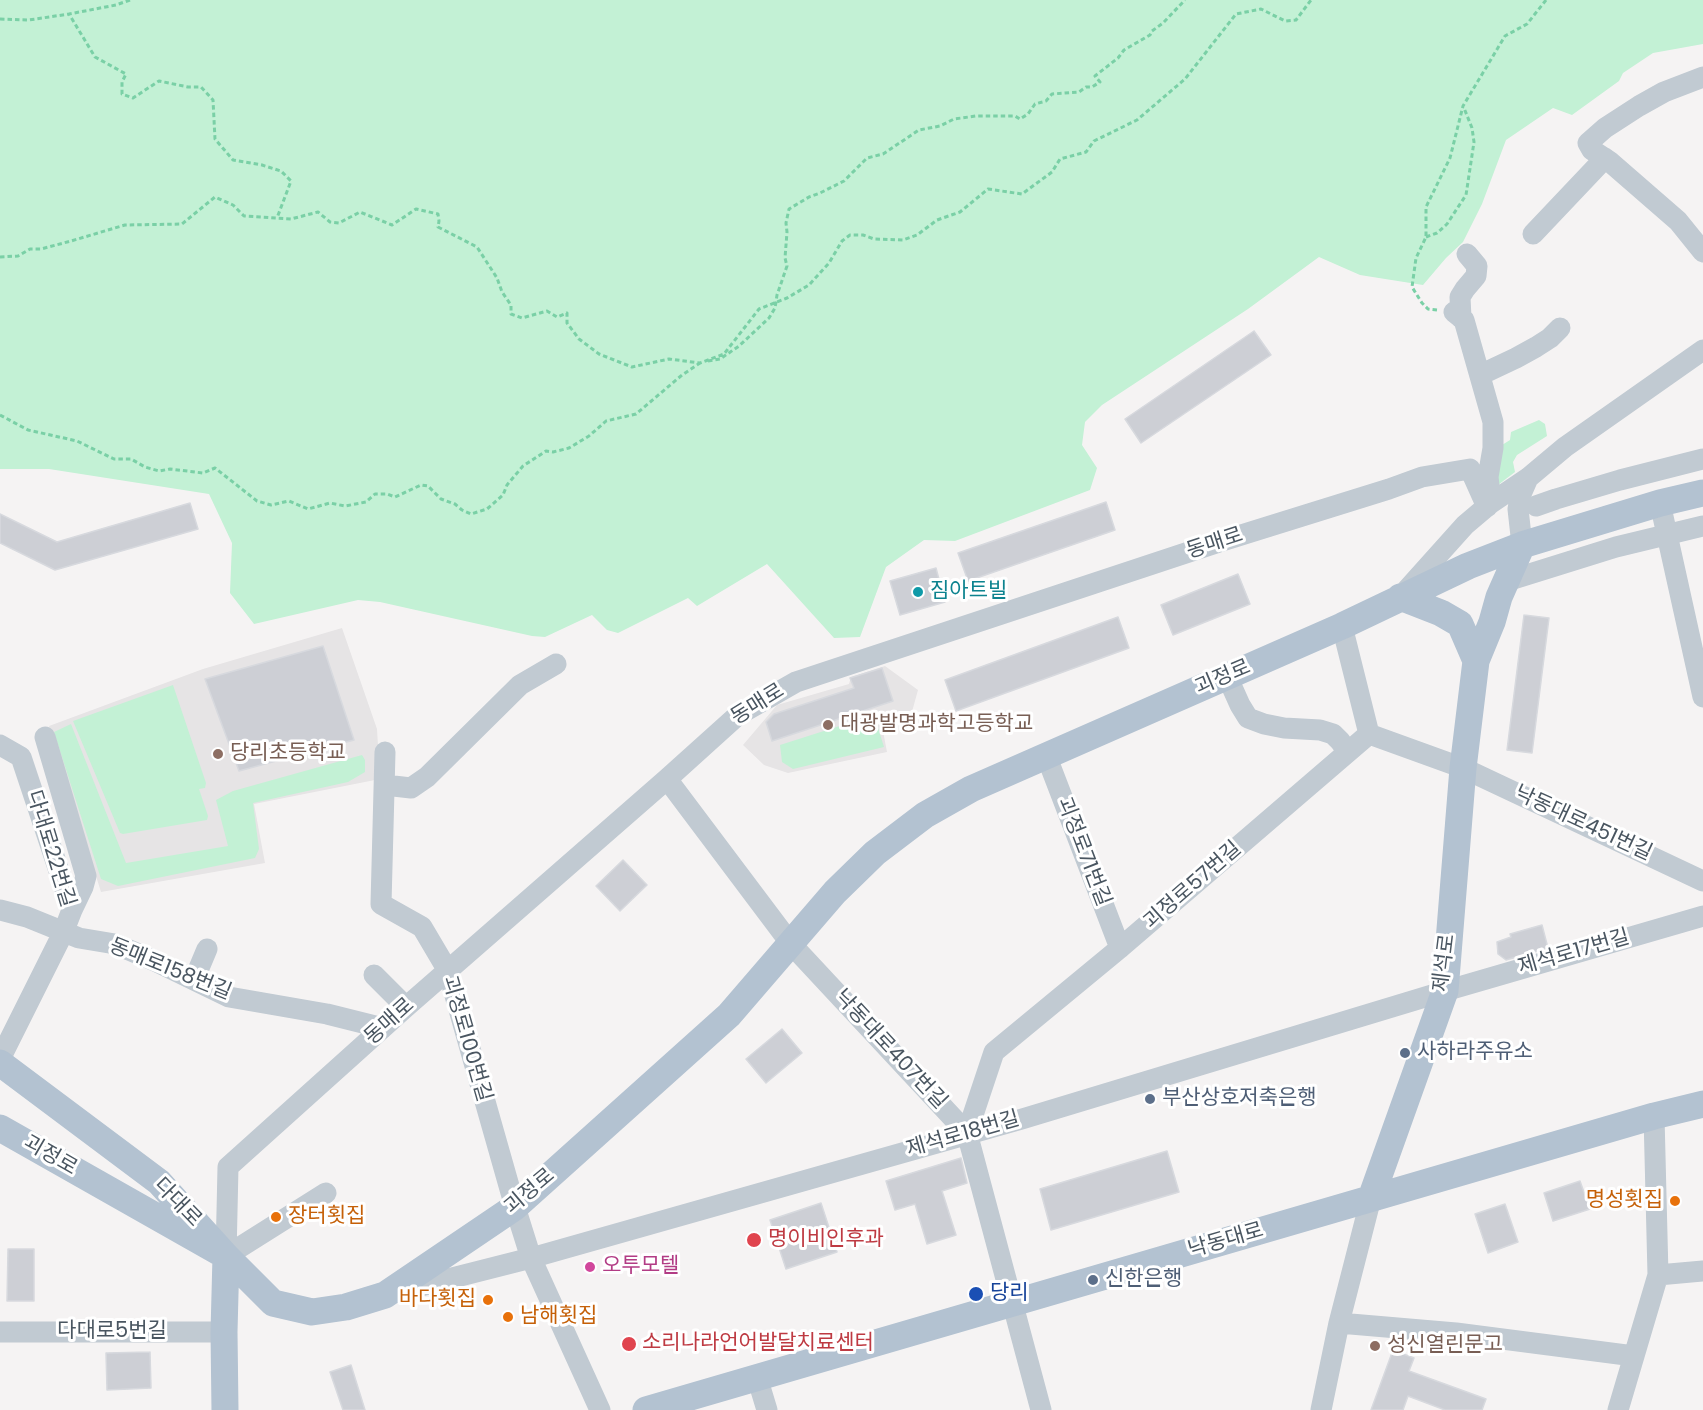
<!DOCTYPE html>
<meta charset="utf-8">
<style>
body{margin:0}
canvas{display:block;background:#f5f3f3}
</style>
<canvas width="1703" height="1410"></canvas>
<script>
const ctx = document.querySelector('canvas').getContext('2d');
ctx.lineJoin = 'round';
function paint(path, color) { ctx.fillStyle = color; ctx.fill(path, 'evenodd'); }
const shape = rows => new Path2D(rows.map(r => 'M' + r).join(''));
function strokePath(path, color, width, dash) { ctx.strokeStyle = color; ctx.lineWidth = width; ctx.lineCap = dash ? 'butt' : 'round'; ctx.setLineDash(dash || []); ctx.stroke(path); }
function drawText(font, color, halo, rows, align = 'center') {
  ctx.font = font + ' Poppins,"Noto Sans KR",sans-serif'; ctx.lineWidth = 6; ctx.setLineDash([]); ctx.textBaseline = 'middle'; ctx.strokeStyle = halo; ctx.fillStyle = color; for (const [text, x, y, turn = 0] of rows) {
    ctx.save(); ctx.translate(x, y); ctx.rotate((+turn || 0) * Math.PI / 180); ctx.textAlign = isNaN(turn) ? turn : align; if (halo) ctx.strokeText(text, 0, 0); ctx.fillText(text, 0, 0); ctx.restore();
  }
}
paint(shape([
 [342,628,377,729,380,779,254,804,265,863,101,892,49,726,203,669],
 [885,666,918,690,910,719,883,731,887,752,788,773,764,765,743,745,777,705,849,684,851,677]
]), '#e6e4e5');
paint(shape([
 [0,0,1703,0,1703,44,1653,53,1623,73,1619,81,1572,115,1553,108,1506,140,1482,204,1463,242,1446,258,1423,285,1360,275,1319,257,1248,309,1102,405,1085,422,1082,445,1097,468,1090,490,955,541,924,540,886,567,860,637,834,638,767,564,697,606,688,598,618,633,607,630,592,615,545,637,532,636,380,602,358,600,254,624,230,593,232,543,209,494,49,469,0,469],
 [1539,420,1545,424,1547,436,1517,455,1513,462,1515,472,1494,488,1502,445,1510,440,1511,432],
 [173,685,206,783,205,788,199,789,208,816,207,820,123,834,120,833,73,721],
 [874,715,884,747,793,769,782,762,780,745],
 [71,724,126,863,228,846,216,800,233,791,362,755,365,760,365,772,348,782,253,803,259,849,255,858,118,886,101,879,54,732]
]), '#c3f1d5');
const building = shape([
 [1254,331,1271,355,1141,443,1125,419,1254,331],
 [1106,502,1115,530,968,581,958,553,1106,502],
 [190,503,198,529,55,570,0,543,0,514,57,542,190,503],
 [936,568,945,602,900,615,890,581,936,568],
 [1238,574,1250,604,1173,635,1161,605,1238,574],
 [1524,615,1549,618,1532,753,1507,750,1524,615],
 [1118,617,1129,648,956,711,945,680,1118,617],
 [323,646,354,740,239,771,205,679,323,646],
 [882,668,893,701,772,741,766,722,774,714,854,688,850,678,882,668],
 [623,860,647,885,620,911,596,886,623,860],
 [1542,925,1548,948,1506,960,1498,954,1497,942,1511,937,1510,934,1542,925],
 [782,1029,802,1053,766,1083,746,1059,782,1029],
 [1167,1151,1179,1192,1051,1230,1040,1189,1167,1151],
 [961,1158,967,1183,942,1191,956,1235,927,1244,915,1204,895,1210,886,1181,961,1158],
 [1580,1181,1590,1209,1553,1221,1544,1193,1580,1181],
 [821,1203,837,1252,786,1269,770,1220,821,1203],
 [1505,1204,1518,1242,1488,1253,1475,1214,1505,1204],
 [8,1249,34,1249,34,1301,7,1301,8,1249],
 [1393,1350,1414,1358,1409,1371,1486,1399,1482,1410,1445,1410,1408,1396,1403,1410,1371,1410,1393,1350],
 [150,1352,151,1388,107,1390,106,1353,150,1352],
 [351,1365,365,1410,343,1410,330,1372,351,1365]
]);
paint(building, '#cdcfd5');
strokePath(building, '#d7d9de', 1.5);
strokePath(shape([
 [130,0,116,5,69,14,95,57,126,74,122,82,122,94,133,98,159,81,188,87,201,87,213,100,215,139,233,160,262,165,281,171,291,181,277,218],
 [0,19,29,20,69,14],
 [1426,237,1437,233,1447,224,1466,195,1474,142,1472,128,1464,108],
 [0,257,18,256,30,249,41,249,71,241,125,225,182,224,215,197,233,205,244,216,291,219,318,212,330,222,339,223,360,212,392,225,416,209,438,214,439,221,438,227,477,247,497,278,502,292,511,305,511,314,522,318,547,311,557,317,567,313,567,323,579,339,599,354,632,367,669,359,700,363,724,354,759,309,787,298,809,285,829,263,842,241,850,235,863,235,874,239,903,240,917,235,937,220,960,212,988,189,1022,194,1052,172,1060,159,1086,152,1094,141,1137,120,1185,79,1236,14,1261,9,1285,21,1296,20,1311,0],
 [1437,310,1428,309,1422,303,1412,287,1416,258,1426,237,1426,207,1450,158,1463,106,1505,36,1527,24,1546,0],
 [708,361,720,359,739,346,769,318,775,308,777,295,787,266,785,258,787,232,786,223,789,209,809,197,820,193,844,181,867,158,883,154,919,130,940,126,954,119,976,116,1015,116,1020,119,1028,114,1035,104,1046,101,1052,94,1079,92,1086,87,1092,87,1100,82,1095,76,1118,58,1124,50,1150,35,1152,31,1163,23,1185,0],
 [0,415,28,430,77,441,114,459,131,459,145,467,159,471,170,469,203,473,215,468,257,501,271,505,289,501,308,509,330,503,345,506,366,502,375,494,387,494,395,497,421,485,428,486,441,499,455,504,462,510,471,514,487,509,503,495,507,485,523,466,546,451,553,452,569,448,589,436,606,421,636,414,682,375,700,363]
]), '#7ad0a6', 3, [4.5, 3]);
strokePath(shape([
 [1703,77,1664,92,1639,106,1605,128,1588,143,1592,150,1609,161,1678,221,1703,252],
 [1533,234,1605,158],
 [1454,312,1464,320,1493,422,1493,448,1488,477,1491,503],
 [1461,318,1460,297,1465,289,1476,276,1477,266,1467,254],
 [1480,375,1516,358,1536,347,1550,338,1560,328],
 [1660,503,1703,697],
 [1536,506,1556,499,1620,480,1703,459],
 [1522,545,1518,509,1521,494,1528,478],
 [1507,581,1616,547,1703,526],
 [1404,593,1465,525,1491,503,1528,478,1565,447,1703,350],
 [1227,676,1240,705,1248,718,1264,724,1284,728,1320,730,1333,734,1340,741,1348,752],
 [1369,734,1463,768,1703,881],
 [45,737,86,876,83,887,72,910],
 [0,745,21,757,72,910,63,933,0,1059],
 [385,752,381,904,422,927,448,971,515,1207,531,1258,1022,1119,1445,991,1703,916],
 [1046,755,1120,948],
 [667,779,791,944,967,1133,1041,1410],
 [385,785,411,788,427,777,520,685,556,664],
 [0,910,27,917,79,938,115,944,155,961,229,997,327,1014,383,1028],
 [374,975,406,1007],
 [194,980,207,949],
 [967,1133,994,1052,1120,948,1369,734,1342,626],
 [226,1256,228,1167,406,1007,667,779,738,715,796,682,1222,541,1389,489,1422,477,1470,469,1487,507],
 [226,1256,326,1193],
 [1658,1275,1703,1271],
 [397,1292,531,1258,600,1410],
 [1339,1323,1456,1333,1634,1356],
 [0,1332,224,1332],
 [757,1377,767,1410],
 [1321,1410,1339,1323,1371,1198],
 [1618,1410,1658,1275,1654,1116]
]), '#c1cad2', 21);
strokePath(shape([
 [1400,597,1441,613,1460,624,1476,661],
 [0,1063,159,1182,226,1256,224,1332,225,1410],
 [0,1128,226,1256,273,1303,312,1312,346,1307,385,1295,515,1207,729,1015,835,892,875,853,925,815,971,789,1342,626,1468,566,1522,545,1660,503,1703,493],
 [1371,1198,1445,991,1463,768,1476,661,1492,622,1499,597,1522,545],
 [646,1410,1654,1116,1703,1104]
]), '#b3c2d1', 27);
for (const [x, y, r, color] of [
 [918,592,6,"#0f9aa8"],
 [828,725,6,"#8d6e63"],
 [218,754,6,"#8d6e63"],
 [1405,1053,6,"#5c6f8a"],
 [1150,1099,6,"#5c6f8a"],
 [1675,1201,6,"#e8710a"],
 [276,1217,6,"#e8710a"],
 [754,1240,8,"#e0444e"],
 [590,1267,6,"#d1479c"],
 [1093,1280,6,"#5c6f8a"],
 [976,1294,8,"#1a4fb4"],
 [488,1300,6,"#e8710a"],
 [508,1317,6,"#e8710a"],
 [629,1344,8,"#e0444e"],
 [1375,1346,6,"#8d6e63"]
]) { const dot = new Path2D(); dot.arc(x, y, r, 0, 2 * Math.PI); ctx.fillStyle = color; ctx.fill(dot); strokePath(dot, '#fff', 2); }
drawText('21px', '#4a5661', '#fff', [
 ["동매로",1215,544,-18],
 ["괴정로",1223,678,-23],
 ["동매로",758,705,-32],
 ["낙동대로451번길",1583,824,25],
 ["다대로22번길",50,849,73],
 ["괴정로71번길",1083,852,69],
 ["괴정로57번길",1193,886,-41],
 ["제석로17번길",1574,953,-16],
 ["제석로",1445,963,-83],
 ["동매로158번길",170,970,22],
 ["동매로",390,1022,-42],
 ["괴정로100번길",466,1039,74],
 ["낙동대로407번길",890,1050,47],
 ["제석로18번길",963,1135,-16],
 ["괴정로",50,1156,30],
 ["괴정로",530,1192,-40],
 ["다대로",177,1203,46],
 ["낙동대로",1226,1241,-16],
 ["다대로5번길",112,1332]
]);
drawText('21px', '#0d838f', '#fff', [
 ["짐아트빌",930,592]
], 'left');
drawText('21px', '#785e54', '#fff', [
 ["대광발명과학고등학교",840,725],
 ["당리초등학교",230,754],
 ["성신열린문고",1387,1346]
], 'left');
drawText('21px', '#4e5e75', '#fff', [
 ["사하라주유소",1417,1053],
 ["부산상호저축은행",1162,1099],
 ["신한은행",1105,1280]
], 'left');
drawText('21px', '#c56008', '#fff', [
 ["명성횟집",1663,1201],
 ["장터횟집",288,1217,"left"],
 ["바다횟집",476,1300],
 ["남해횟집",520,1317,"left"]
], 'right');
drawText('21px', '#be3a42', '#fff', [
 ["명이비인후과",768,1240],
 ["소리나라언어발달치료센터",642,1344]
], 'left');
drawText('21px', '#b23c85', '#fff', [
 ["오투모텔",602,1267]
], 'left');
drawText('21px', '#164399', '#fff', [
 ["당리",990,1294]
], 'left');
</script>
